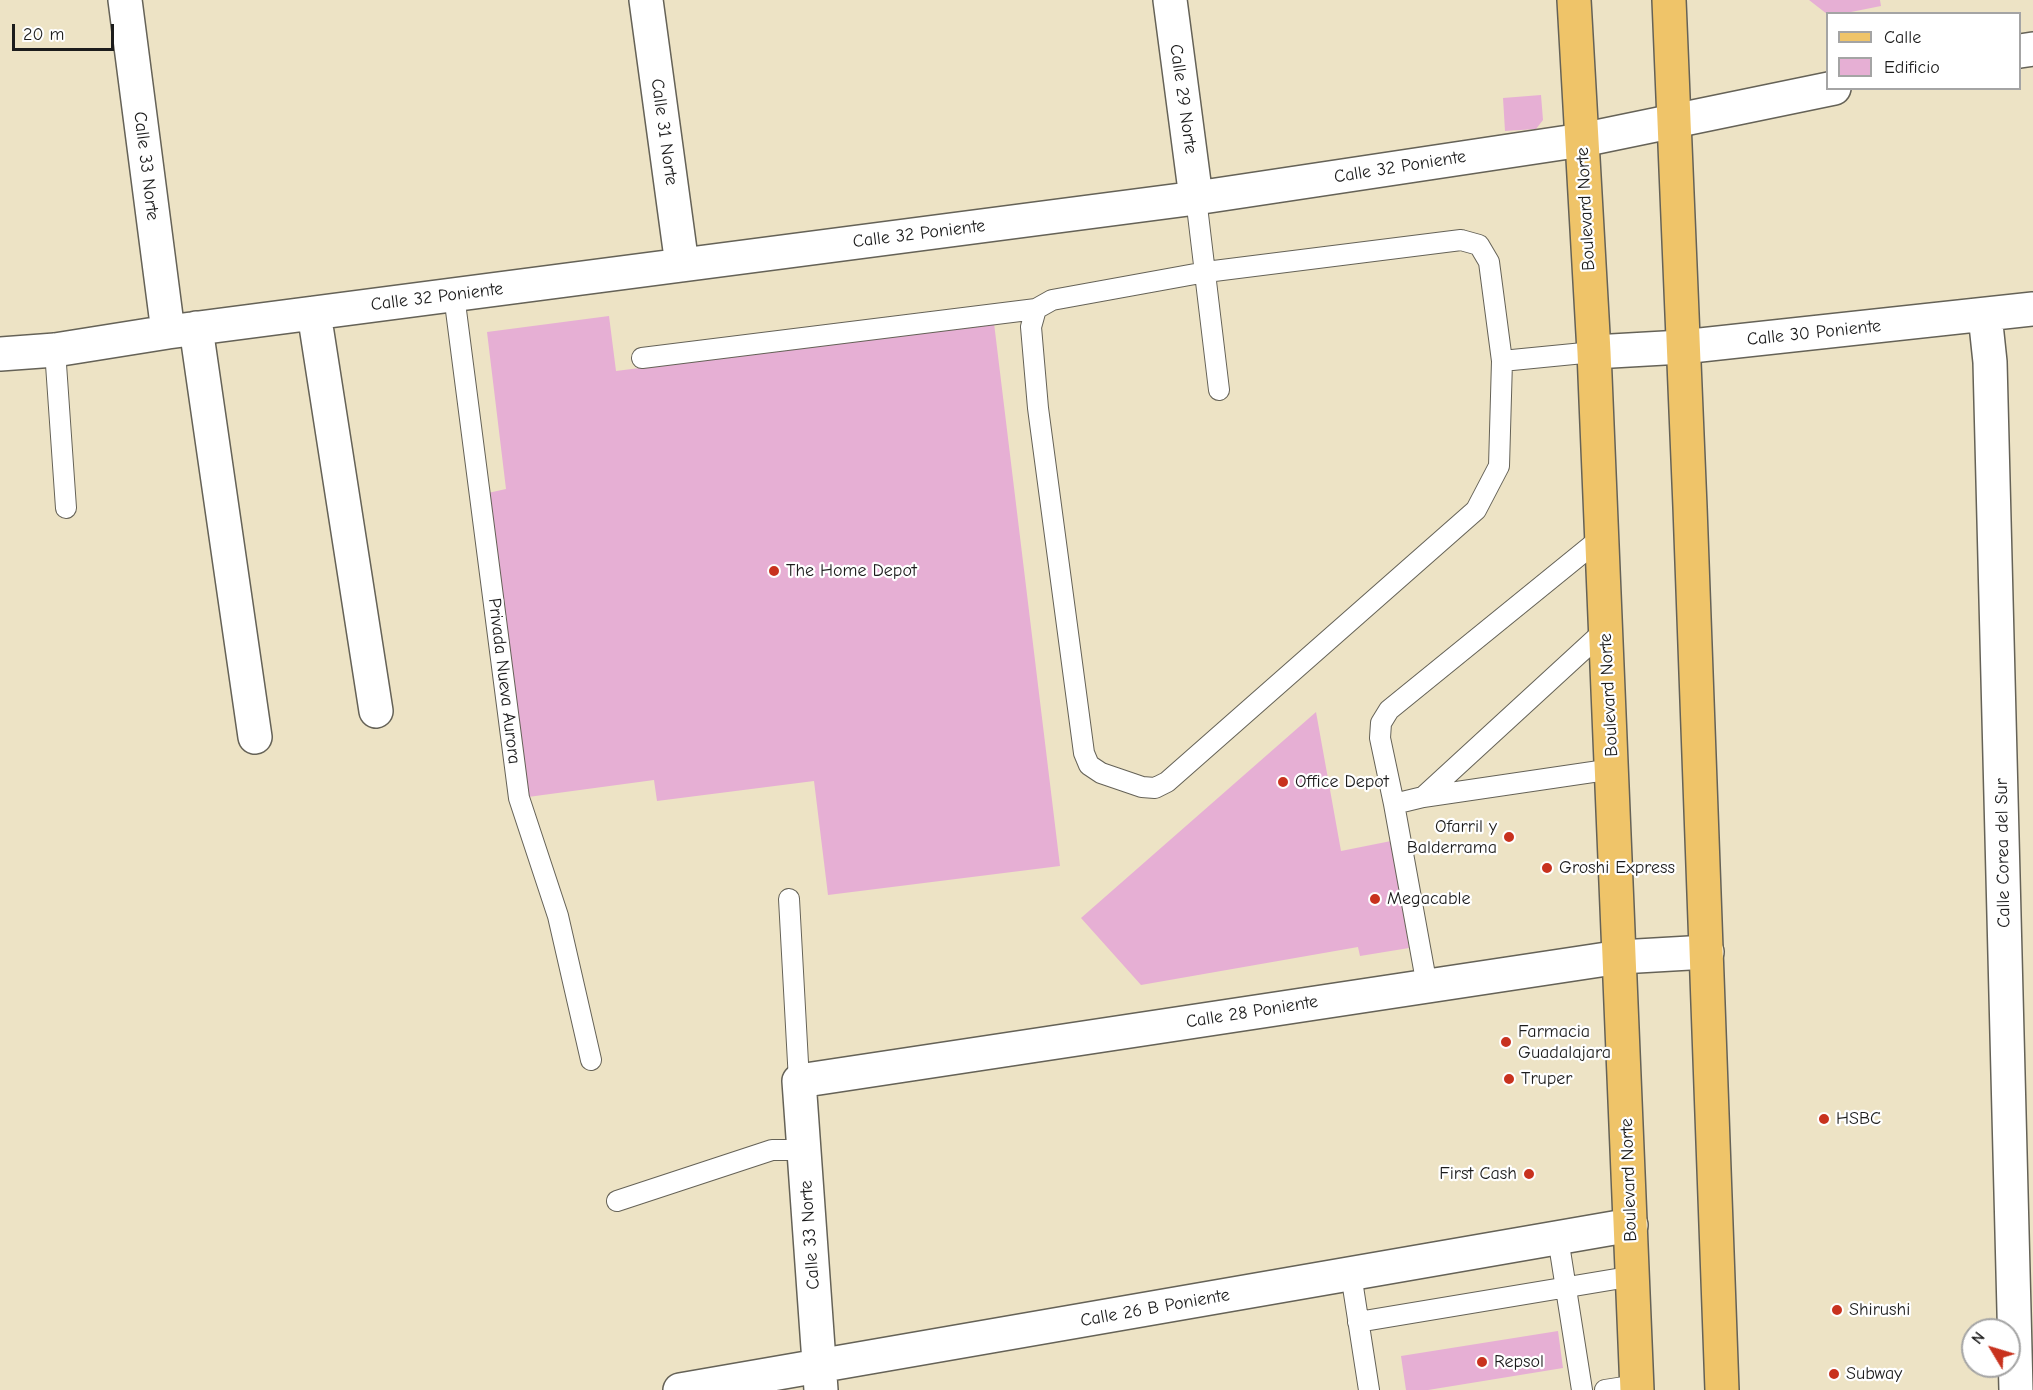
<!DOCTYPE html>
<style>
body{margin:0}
#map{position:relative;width:2033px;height:1390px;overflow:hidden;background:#ede3c5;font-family:"Comic Neue",sans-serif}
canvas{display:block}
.legend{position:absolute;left:1826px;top:12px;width:195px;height:78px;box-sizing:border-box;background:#fff;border:2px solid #a4a4a4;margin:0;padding:8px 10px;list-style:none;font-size:18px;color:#1c1c1c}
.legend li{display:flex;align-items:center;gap:12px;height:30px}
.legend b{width:30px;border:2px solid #a4a4a4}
.north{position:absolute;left:1961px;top:1318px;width:60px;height:60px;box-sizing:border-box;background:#fff;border:2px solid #a4a4a4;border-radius:50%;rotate:308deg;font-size:16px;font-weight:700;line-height:24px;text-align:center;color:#1c1c1c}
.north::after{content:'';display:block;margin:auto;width:21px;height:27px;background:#c8321e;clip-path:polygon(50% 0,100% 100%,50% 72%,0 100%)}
.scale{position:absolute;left:12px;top:24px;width:102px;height:27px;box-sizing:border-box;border:3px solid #1c1c1c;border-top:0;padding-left:8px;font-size:18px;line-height:21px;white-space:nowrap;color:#1c1c1c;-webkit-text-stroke:4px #fff;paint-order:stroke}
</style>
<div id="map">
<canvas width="2033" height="1390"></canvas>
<ul class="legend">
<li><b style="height:8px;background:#efc469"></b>Calle</li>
<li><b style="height:16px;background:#e6afd4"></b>Edificio</li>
</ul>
<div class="north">N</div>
<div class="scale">20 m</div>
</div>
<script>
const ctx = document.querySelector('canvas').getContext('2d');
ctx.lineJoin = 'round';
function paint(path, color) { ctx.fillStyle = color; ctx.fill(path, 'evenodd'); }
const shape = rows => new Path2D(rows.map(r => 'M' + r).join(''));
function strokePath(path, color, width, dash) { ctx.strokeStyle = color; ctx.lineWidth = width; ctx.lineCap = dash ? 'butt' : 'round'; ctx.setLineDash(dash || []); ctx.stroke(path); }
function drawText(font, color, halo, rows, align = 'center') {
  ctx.font = font + ' "Comic Neue",sans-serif'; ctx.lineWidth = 4.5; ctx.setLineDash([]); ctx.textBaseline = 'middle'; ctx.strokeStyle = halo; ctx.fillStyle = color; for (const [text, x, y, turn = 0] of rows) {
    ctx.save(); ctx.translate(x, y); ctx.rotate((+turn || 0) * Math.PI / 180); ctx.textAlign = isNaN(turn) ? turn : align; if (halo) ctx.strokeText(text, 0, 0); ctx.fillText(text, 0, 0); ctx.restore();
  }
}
paint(shape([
 [1809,0,1880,0,1881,6,1841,14,1827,14],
 [1541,95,1543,120,1536,129,1505,131,1503,98],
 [609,316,616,371,994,323,1060,866,828,895,814,781,657,801,654,780,528,797,488,493,506,489,487,332],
 [1316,712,1341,851,1391,841,1409,948,1360,956,1358,947,1141,985,1081,918],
 [1558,1331,1563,1368,1428,1390,1406,1390,1401,1356]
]), '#e6afd4');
const lane = shape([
 [1196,198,1219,390],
 [1461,240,1479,245,1489,262,1502,361,1499,466,1476,510,1167,782,1155,788,1142,787,1101,773,1089,765,1084,753,1038,408,1031,327,1036,309,1052,300,1206,272,1461,240],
 [454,295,519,798,558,916,591,1060],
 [55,350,66,508],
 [642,358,1036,309],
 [1502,361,1594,352],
 [1423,797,1606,629],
 [1394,804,1423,797,1613,769],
 [789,899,799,1081],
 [1427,986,1394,804,1380,738,1381,723,1389,710,1602,537],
 [617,1201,772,1150,804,1150],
 [1558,1238,1582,1390],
 [1351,1274,1369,1390],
 [1358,1322,1634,1276],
 [1605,1390,1637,1385]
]);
const street = shape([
 [125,0,168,332],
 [646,0,682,265],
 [1170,0,1196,198],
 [2020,51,2033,49],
 [314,313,376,711],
 [1985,315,1990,362,2016,1390],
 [196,328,255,737],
 [1594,352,1682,347,2033,309],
 [0,354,55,350,168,332,1196,198,1582,140,1834,88],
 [680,1390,1631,1225],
 [821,1390,799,1081,1620,957,1707,952]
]);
const primary = shape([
 [1574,0,1594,352,1637,1390],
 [1669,0,1690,507,1722,1390]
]);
strokePath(lane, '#656257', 22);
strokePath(street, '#656257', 36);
strokePath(primary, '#656257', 36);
strokePath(lane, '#fff', 20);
strokePath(street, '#fff', 33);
strokePath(primary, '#efc469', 33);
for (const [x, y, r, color] of [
 [774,571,6,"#c8321e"],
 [1283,782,6,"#c8321e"],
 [1509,837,6,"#c8321e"],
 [1547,868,6,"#c8321e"],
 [1375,899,6,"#c8321e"],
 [1506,1042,6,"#c8321e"],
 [1509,1079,6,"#c8321e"],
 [1824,1119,6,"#c8321e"],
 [1529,1174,6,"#c8321e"],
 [1837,1310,6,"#c8321e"],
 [1482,1362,6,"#c8321e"],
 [1834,1374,6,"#c8321e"]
]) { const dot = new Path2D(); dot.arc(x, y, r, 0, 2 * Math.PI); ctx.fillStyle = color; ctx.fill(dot); strokePath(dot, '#fff', 2); }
drawText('18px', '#1c1c1c', '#fff', [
 ["Calle 29 Norte",1183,99,82],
 ["Calle 31 Norte",664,132,82],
 ["Calle 33 Norte",146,166,83],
 ["Calle 32 Poniente",1400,167,-9],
 ["Boulevard Norte",1586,209,-93],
 ["Calle 32 Poniente",919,234,-7],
 ["Calle 32 Poniente",437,297,-7],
 ["Calle 30 Poniente",1814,333,-6],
 ["Privada Nueva Aurora",504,681,83],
 ["Boulevard Norte",1609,695,-93],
 ["Calle Corea del Sur",2003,853,-91],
 ["Calle 28 Poniente",1252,1012,-9],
 ["Boulevard Norte",1629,1180,-92],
 ["Calle 33 Norte",810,1235,-94],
 ["Calle 26 B Poniente",1155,1308,-10]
]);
drawText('18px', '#1c1c1c', '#fff', [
 ["The Home Depot",786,571],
 ["Office Depot",1295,782],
 ["Ofarril y",1497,827,"right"],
 ["Balderrama",1497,848,"right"],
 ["Groshi Express",1559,868],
 ["Megacable",1387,899],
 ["Farmacia",1518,1032],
 ["Guadalajara",1518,1053],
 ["Truper",1521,1079],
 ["HSBC",1836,1119],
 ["First Cash",1517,1174,"right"],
 ["Shirushi",1849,1310],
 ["Repsol",1494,1362],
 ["Subway",1846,1374]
], 'left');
</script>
